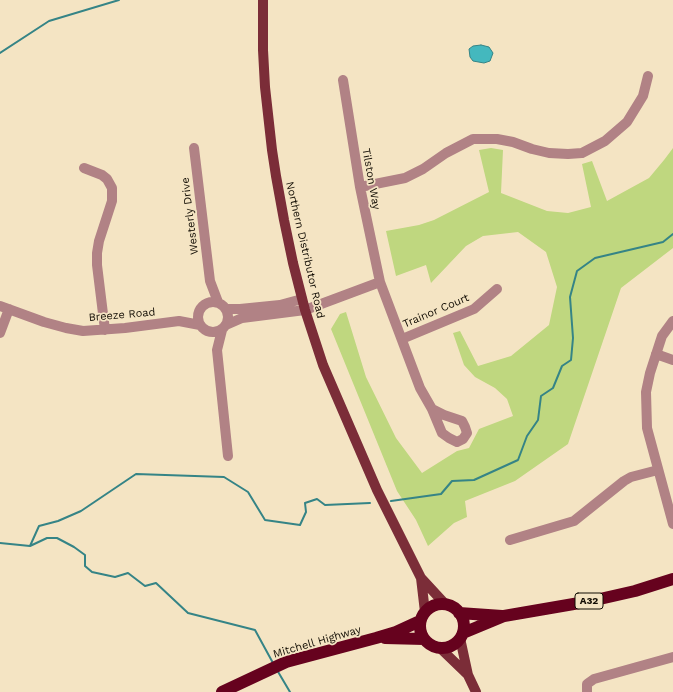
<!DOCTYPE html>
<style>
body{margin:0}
canvas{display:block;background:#f4e4c3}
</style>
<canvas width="673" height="692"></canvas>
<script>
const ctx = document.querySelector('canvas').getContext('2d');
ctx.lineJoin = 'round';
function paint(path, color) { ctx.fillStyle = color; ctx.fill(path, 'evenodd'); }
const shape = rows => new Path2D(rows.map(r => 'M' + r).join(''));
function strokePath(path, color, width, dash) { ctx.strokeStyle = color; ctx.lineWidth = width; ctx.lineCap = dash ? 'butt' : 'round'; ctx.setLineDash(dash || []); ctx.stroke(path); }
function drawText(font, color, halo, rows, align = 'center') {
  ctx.font = font + ' "Work Sans",sans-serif'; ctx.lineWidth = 3.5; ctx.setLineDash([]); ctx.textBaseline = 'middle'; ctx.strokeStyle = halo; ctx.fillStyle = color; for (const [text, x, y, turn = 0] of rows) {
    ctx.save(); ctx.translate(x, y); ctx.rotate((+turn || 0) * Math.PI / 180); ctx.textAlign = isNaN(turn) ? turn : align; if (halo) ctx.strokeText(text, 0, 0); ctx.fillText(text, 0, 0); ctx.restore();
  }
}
paint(shape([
 [491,148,503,150,501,193,547,211,568,213,591,207,582,164,592,161,607,201,649,178,664,160,673,148,673,248,621,288,568,444,515,481,465,501,467,517,454,523,428,546,416,520,397,491,331,329,340,314,346,312,366,377,396,438,422,473,457,451,469,448,479,429,513,416,507,399,495,388,475,377,464,365,453,333,460,331,478,366,511,356,549,325,557,287,546,252,518,232,483,236,466,246,431,283,426,265,396,276,386,231,419,225,434,220,489,192,479,150]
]), '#bfd77f');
const water = shape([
 [481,45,489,47,493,53,490,61,484,63,473,61,470,57,469,49,473,46,481,45]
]);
paint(water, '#44b8be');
strokePath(water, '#358486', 1);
strokePath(shape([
 [0,53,49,21,119,0],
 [391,501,441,494,452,481,474,480,518,460,527,436,538,420,541,396,553,388,562,366,571,360,573,338,570,297,577,271,595,258,663,242,673,234],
 [0,543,30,546,47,538,57,538,74,547,85,555,85,566,92,572,115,577,128,573,145,586,156,583,188,613,255,630,273,663],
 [30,546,39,526,58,521,81,511,136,474,224,477,248,492,265,520,300,525,306,512,305,503,317,499,325,505,370,503],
 [277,670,290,692]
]), '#358486', 2);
strokePath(shape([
 [343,80,360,187,380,282,420,388,432,409,442,433,449,438,457,442,463,439,467,433,465,427,462,421,444,415,432,409],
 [194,148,210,281,218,302],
 [84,168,102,175,107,179,112,188,112,201,99,241,97,253,97,265,105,330],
 [360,187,405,178,423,169,446,153,473,139,497,139,513,142,532,149,549,153,568,154,582,153,605,141,627,122,643,96,648,76],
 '198 317a15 15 0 1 1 30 0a15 15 0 1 1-30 0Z',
 [0,306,44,322,66,328,83,331,125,328,179,321,200,325],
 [226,309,240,309,280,305,302,299],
 [673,321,662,336,650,373,646,392,647,428,673,524],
 [226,325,242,318,305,310,380,282],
 [222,330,217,350,228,456],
 [0,333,9,309],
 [402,339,474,309,497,289],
 [656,354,673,360],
 [510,540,574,521,624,481,631,477,658,470],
 [587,692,587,684,594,679,673,657]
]), '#b18285', 10);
strokePath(shape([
 [263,0,263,50,265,87,272,150,276,176,284,220,293,263,305,310,323,365,377,490,421,578,445,604],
 [421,578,425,612],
 [460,638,468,675,476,692],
 [440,648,468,675]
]), '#7b2d38', 10);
strokePath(shape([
 '420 626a22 22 0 1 1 44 0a22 22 0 1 1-44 0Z',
 [459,613,502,616],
 [463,633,504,616,591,601,635,591,673,579],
 [385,638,424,639],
 [222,692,286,662,376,638,396,632,420,621]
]), '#66021e', 12);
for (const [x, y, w] of [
 [589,601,28]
]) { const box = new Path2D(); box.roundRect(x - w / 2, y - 8, w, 16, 3); ctx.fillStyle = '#f4e4c3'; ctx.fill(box); strokePath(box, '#110c03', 1); }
drawText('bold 10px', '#110c03', null, [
 ["A32",589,601]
]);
drawText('11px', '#110c03', '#f4e4c3', [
 ["Tilston Way",371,179,80],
 ["Westerly Drive",190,216,-97],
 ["Northern Distributor Road",305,250,77],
 ["Trainor Court",436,311,-23],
 ["Breeze Road",122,315,-5],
 ["Mitchell Highway",317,642,-16]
]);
</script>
